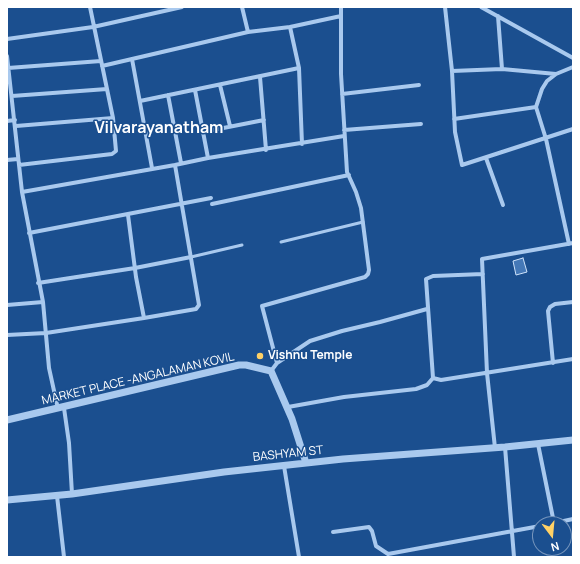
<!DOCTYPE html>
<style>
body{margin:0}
#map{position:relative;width:580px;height:564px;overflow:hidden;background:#1b4f8f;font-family:Manrope,sans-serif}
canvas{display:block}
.frame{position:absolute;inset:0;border:8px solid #fff;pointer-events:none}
.north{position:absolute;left:532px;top:516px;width:40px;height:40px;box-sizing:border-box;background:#1b4f8f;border:1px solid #7695bc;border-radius:50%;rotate:164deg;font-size:11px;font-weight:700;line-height:16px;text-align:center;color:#fff}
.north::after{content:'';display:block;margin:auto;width:14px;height:18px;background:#ffd166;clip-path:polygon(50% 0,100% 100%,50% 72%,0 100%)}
</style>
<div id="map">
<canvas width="580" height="564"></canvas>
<div class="frame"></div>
<div class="north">N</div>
</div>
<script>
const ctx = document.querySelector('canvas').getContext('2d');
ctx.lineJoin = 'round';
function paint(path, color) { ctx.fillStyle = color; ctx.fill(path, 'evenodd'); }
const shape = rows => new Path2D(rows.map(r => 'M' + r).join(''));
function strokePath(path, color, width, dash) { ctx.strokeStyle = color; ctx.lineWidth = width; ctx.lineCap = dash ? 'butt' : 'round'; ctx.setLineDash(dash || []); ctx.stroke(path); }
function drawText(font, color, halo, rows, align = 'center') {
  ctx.font = font + ' Manrope,sans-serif'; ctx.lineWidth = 3; ctx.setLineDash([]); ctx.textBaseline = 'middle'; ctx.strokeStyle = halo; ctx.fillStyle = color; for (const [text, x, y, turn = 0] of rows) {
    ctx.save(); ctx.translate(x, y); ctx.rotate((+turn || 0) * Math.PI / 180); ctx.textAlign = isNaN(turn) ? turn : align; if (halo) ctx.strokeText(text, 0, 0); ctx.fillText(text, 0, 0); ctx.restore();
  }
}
const building = shape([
 [523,258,527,272,516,275,513,261,523,258]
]);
paint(building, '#4478b7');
strokePath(building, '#cfe3fa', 1);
strokePath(shape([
 [281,242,363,222],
 [191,257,242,245]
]), '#a9c9ee', 3);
strokePath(shape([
 [242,7,248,32,290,27,341,16],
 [445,7,452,71,455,132,462,165,573,129],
 [481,7,573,58],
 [498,16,502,69],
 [290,27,299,68,302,144],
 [7,39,93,27,182,7],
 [7,56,22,192,43,302,49,368,58,409],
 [132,59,248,32],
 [102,66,132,59,152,168],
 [8,68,101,61],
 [452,71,502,69,556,74],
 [260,77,266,150],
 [220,85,230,126],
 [195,90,208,158],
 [342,94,419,85],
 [168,95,181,163],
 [12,96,107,89],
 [140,101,299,68],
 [454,119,536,107],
 [7,121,15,120],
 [16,126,113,118],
 [344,130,421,124],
 [203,132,264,120],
 [486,158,503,205],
 [7,160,18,159],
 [19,165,112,154,116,151,113,118,90,7],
 [175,165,208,158,344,136],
 [212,204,349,175],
 [128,215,136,277,144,318],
 [29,233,211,198],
 [569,244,546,139,536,107,542,89,547,81,556,74,573,67],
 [483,274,433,276,426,279,433,378,441,380,573,359],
 [38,283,135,268,191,257],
 [7,305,43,302],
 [7,335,46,333,144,318,196,309,199,305,175,165,22,192],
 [277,363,262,306,365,277,368,274,369,270,361,208,356,192,347,172,341,74,341,7],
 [553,363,548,311,550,307,555,304,573,302],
 [271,371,277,363,310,341,342,331,380,322,427,309],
 [288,407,344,397,416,389,427,385,433,378],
 [64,408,69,443,72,494],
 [538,444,554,523],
 [505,447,514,557],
 [495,448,487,373,482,259,573,243],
 [284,466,299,557],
 [57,496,64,557],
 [550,524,573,519],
 [333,532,369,527,372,531,376,546,388,554,540,526]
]), '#a9c9ee', 4);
strokePath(shape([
 [7,420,239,365,246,365,271,371,292,419,306,463],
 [7,500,72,494,224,472,343,459,505,447,573,440]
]), '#a9c9ee', 7);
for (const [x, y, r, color] of [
 [260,356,4,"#ffd166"]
]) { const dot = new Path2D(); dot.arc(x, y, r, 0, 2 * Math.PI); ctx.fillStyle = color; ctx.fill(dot); strokePath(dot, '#1b4f8f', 1.5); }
drawText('bold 12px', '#fff', '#1b4f8f', [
 ["Vishnu Temple",268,356]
], 'left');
drawText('12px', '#fff', '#1b4f8f', [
 ["MARKET PLACE -ANGALAMAN KOVIL",138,379,-13],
 ["BASHYAM ST",288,454,-6]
]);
drawText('bold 16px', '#fff', '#1b4f8f', [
 ["Vilvarayanatham",159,129]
]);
</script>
